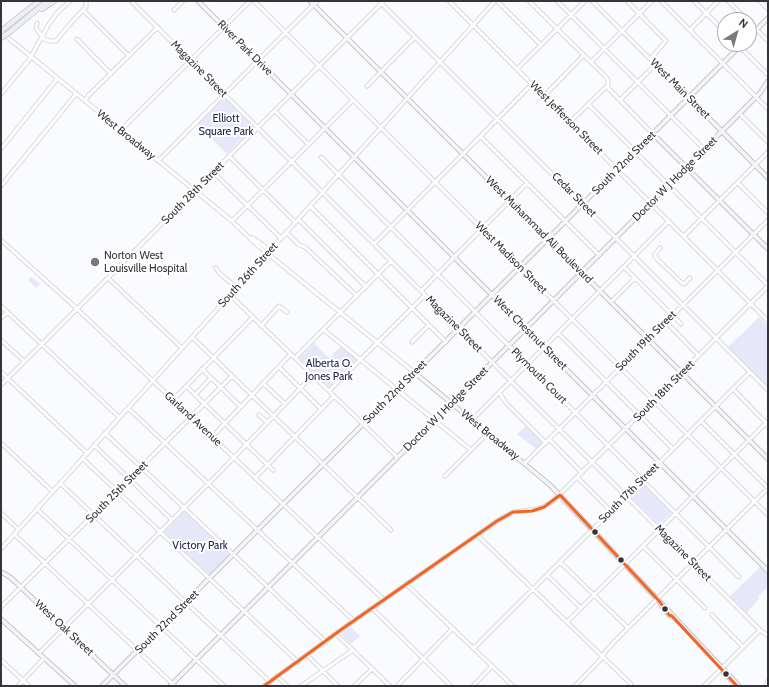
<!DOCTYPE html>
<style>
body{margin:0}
#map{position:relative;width:769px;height:687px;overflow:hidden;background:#fafbfe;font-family:Cabin,sans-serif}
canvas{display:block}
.frame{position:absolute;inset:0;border:2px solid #343439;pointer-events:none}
.north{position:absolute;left:717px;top:12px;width:40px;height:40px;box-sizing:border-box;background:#fff;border:1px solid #aeaeb0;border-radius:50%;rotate:37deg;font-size:11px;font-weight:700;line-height:16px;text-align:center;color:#343439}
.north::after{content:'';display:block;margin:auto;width:14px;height:18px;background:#797a7e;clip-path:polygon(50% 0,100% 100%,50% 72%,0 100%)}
</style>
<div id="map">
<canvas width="769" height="687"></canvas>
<div class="frame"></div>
<div class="north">N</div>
</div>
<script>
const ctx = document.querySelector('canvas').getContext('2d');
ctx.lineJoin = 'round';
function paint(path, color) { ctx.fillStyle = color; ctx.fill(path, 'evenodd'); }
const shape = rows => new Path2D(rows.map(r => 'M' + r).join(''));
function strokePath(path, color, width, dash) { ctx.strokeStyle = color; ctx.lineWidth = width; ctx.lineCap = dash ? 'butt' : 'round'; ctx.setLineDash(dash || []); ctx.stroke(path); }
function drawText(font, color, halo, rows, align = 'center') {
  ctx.font = font + ' Cabin,sans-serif'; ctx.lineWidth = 4; ctx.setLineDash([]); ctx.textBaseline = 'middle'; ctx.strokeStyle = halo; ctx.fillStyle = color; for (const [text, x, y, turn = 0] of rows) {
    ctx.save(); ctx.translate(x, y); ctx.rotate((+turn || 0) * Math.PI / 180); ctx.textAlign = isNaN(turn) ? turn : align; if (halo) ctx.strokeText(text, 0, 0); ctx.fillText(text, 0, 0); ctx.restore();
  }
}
paint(shape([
 [224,97,254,127,227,154,198,125,198,123],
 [32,277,40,284,36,288,28,280],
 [759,317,768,326,768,387,728,347],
 [314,343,329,358,341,346,357,359,329,387,299,358],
 [527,425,544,441,536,449,517,434],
 [644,482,673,511,659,525,630,496],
 [184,511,228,553,229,555,210,574,208,574,164,532],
 [760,567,768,575,768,587,758,596,760,598,747,612,755,622,730,596],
 [350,626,360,636,351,644,340,633]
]), '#e6e8fa');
const minor = shape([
 [131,1,760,630,768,636],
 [254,1,768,515],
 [379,1,768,390],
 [449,1,768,321],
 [497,1,541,45],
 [529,1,605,76,608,80,608,88,653,134],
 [557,1,704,149],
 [592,1,689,98],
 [627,1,666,41,650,59],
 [661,1,768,109],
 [694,1,725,32],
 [728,1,747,20],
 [760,1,768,9],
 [83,10,129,56],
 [174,10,183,1],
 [749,22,768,41],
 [37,23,36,28,44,39,50,41,56,41,70,24,86,7,86,1],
 [690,30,718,1],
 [1,32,232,221,257,245,415,373],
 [77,39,111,74],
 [737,44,768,75],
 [591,62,652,1],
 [517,69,585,1],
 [367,86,415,37],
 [1,94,29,60,49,24,57,13,70,1],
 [544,96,584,55],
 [620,100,655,65],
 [85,101,88,96,158,27],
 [588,104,768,285],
 [275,111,308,144],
 [740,114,768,142],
 [570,122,607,86],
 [121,130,250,1],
 [480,136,599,255],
 [1,149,57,79],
 [229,156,295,222],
 [321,157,739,577],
 [158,161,317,1],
 [213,172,281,238],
 [738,183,768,213],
 [1,186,76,94],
 [310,206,446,342],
 [298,219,366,287],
 [232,221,353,100],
 [286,232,299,245,305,247,357,296],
 [684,236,768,152],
 [251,238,253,238,268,249,268,252],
 [1,240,74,306,384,600],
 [374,244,532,84],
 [660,248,655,254,655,256,658,260,682,283,684,284,690,278],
 [624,267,681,324],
 [216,268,219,273,236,287],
 [108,278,182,348],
 [421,291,527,183],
 [229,294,397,457],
 [611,302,635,278],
 [1,306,119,417],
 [1,318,8,312],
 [666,322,699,356],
 [261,326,279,306,287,312],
 [324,330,471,450],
 [558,333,673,449],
 [192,337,391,530],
 [1,340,24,361],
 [412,342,429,325],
 [295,358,391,261],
 [279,367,321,409],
 [202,369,241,407],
 [1,372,87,453],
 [263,383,285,404],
 [1,385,384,1],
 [186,386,273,470],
 [733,389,768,425],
 [329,391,425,295],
 [499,392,506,403,546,443],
 [195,395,211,378],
 [173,400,253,317],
 [128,408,354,621],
 [259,415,267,422],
 [472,420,669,221],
 [701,421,768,488],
 [105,433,326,642],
 [212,437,291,354],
 [549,439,582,473],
 [1,443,52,491],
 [94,445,172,520],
 [82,458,298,662],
 [525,463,768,220],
 [445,476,488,433],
 [255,478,334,396],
 [578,478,611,511],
 [60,483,270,682],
 [37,509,224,686],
 [1,513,18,529],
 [14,534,175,686],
 [477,535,631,684],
 [643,546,705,608],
 [1,549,495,1],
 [560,562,628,628],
 [547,575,581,608],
 [406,584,513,686],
 [1,607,232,376],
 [372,608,451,686],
 [712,615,743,647],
 [567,622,768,421],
 [336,634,390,686],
 [474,648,750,372],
 [39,653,220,472,313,375],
 [307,655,338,686],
 [1,660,29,686],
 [277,676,287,686],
 [18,686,44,658],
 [264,686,342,629,497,521,513,512,538,509,552,502,768,286],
 [301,686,353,650],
 [354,686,372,669],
 [397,686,453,628],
 [473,686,492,666],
 [575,686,600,660,606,651,616,640,768,488],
 [704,686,760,630],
 [766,686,768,681]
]);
const major = shape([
 [198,1,768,571],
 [310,1,768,459],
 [749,37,768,18],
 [689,98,768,178],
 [653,134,768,249],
 [415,373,550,485,739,686],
 [1,572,10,577,125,686],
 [660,602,661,605,664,609,669,615,672,616],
 [1,619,75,686],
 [722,669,723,672,737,686],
 [102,686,742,44],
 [170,686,760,93,768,81]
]);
const highway = shape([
 [42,9,54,1],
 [1,31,39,1],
 [11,31,47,1]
]);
strokePath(minor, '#d8d8dd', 5);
strokePath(major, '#c3c4ce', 5.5);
strokePath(highway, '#c3c4ce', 6);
strokePath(minor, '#fefeff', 3);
strokePath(major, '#f4f4f9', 3.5);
strokePath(highway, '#ecedf6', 4.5);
const highwayBridge = shape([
 [1,38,11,31]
]);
strokePath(highwayBridge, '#c3c4ce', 6, []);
strokePath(highwayBridge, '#ecedf6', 4.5);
strokePath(shape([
 [264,686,342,629,497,521,513,512,532,511,544,507,560,495,660,602,669,615,672,616,737,686]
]), '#f26522', 3);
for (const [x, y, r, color] of [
 [95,262,5,"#797a7e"],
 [595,532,3.5,"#343439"],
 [621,560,3.5,"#343439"],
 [665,609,3.5,"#343439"],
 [726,674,3.5,"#343439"]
]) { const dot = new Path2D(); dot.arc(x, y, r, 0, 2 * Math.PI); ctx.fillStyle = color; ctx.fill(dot); strokePath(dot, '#fff', 1.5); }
drawText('11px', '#343439', '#fff', [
 ["River Park Drive",245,48,45],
 ["Magazine Street",199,69,45],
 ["West Main Street",680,89,45],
 ["West Jefferson Street",566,118,45],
 ["West Broadway",126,135,39],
 ["South 22nd Street",624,163,-45],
 ["Doctor W J Hodge Street",675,179,-45],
 ["South 28th Street",193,193,-45],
 ["Cedar Street",574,195,45],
 ["West Muhammad Ali Boulevard",539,230,45],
 ["West Madison Street",511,258,45],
 ["South 26th Street",248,275,-48],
 ["Magazine Street",454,324,45],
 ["West Chestnut Street",530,333,45],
 ["South 19th Street",646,341,-45],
 ["Plymouth Court",539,376,45],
 ["South 18th Street",664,391,-45],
 ["South 22nd Street",395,392,-45],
 ["Doctor W J Hodge Street",446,409,-45],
 ["Garland Avenue",193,419,43],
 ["West Broadway",490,435,39],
 ["South 25th Street",117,492,-45],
 ["South 17th Street",629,493,-45],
 ["Magazine Street",683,553,45],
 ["South 22nd Street",167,622,-45],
 ["West Oak Street",64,628,43]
]);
drawText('11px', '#252550', '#fff', [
 ["Elliott",226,119],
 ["Square Park",226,132],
 ["Alberta O.",329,364],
 ["Jones Park",329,377],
 ["Victory Park",200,546]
]);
drawText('11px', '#343439', '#fff', [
 ["Norton West",104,256],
 ["Louisville Hospital",104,269]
], 'left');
</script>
